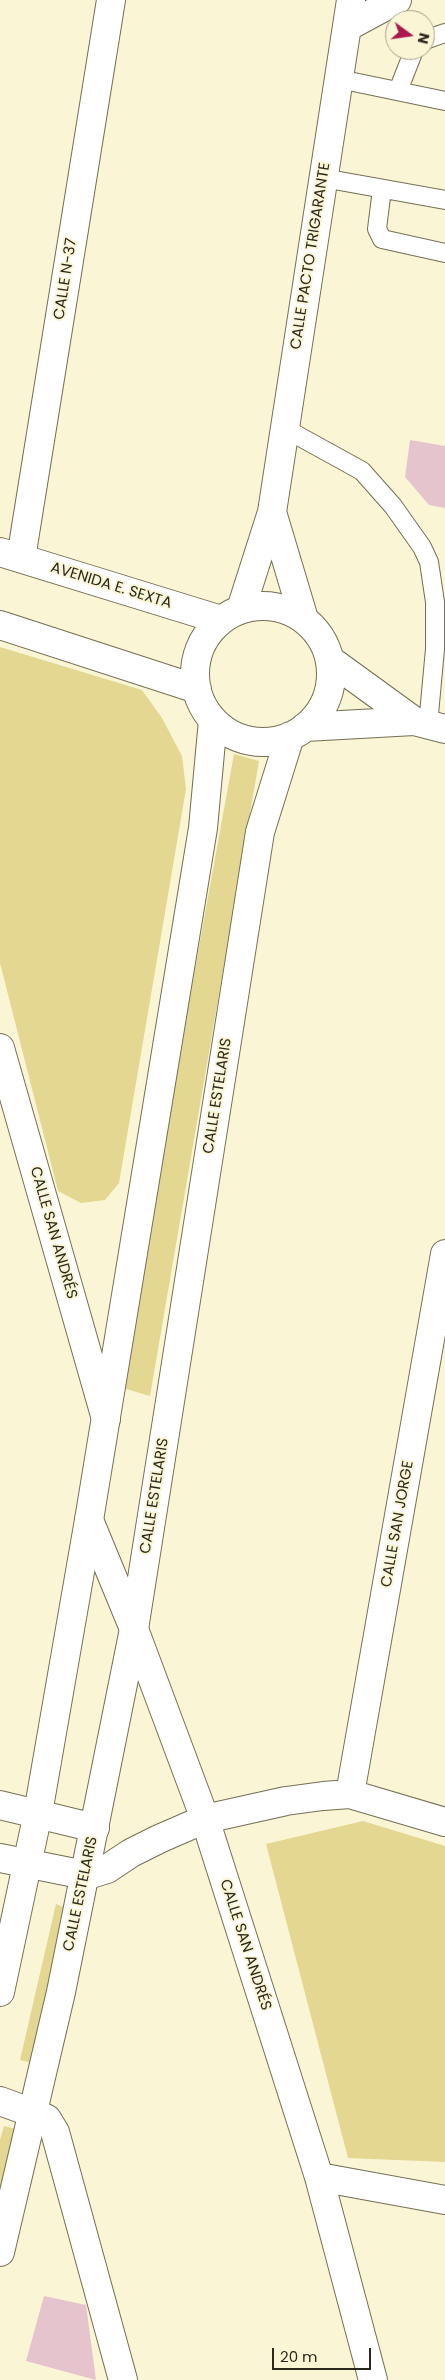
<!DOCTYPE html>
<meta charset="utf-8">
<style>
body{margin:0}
#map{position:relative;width:445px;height:2380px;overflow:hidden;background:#faf5d5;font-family:Poppins,sans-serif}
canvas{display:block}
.north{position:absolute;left:385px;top:10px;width:50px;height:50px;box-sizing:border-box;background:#faf5d5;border:1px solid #a7a38b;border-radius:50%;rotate:104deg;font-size:14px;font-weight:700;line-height:20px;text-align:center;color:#2a281c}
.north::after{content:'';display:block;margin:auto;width:18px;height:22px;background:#ab194e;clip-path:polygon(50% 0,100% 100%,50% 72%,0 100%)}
.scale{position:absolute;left:272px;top:2348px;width:99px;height:22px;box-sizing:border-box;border:2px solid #2a281c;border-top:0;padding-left:6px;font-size:15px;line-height:18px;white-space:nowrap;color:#2a281c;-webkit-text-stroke:4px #faf5d5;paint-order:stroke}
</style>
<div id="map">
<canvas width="445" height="2380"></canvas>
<div class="north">N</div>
<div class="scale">20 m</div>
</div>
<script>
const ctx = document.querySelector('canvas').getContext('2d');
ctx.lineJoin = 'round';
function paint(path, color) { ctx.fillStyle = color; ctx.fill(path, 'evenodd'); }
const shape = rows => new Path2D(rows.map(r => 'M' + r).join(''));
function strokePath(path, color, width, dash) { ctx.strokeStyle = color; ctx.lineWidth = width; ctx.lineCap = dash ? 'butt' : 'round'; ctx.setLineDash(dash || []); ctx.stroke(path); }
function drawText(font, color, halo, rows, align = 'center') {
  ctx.font = font + ' Poppins,sans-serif'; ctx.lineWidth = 4; ctx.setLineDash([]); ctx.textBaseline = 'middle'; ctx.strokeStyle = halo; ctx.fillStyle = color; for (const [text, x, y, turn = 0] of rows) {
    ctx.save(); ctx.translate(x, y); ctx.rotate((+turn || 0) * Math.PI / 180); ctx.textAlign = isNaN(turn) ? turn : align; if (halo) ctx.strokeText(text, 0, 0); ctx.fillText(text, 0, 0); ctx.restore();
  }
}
paint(shape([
 [0,647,142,690,162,718,182,756,186,789,119,1183,105,1200,81,1203,58,1191,0,963],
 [234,754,259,761,150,1396,119,1387],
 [363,1821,445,1846,445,2162,348,2158,266,1844],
 [56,1904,71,1910,36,2064,20,2060],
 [4,2126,23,2131,0,2221,0,2140]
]), '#e4d791');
paint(shape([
 [410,440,445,446,445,508,429,505,405,477],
 [44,2296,86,2305,96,2380,26,2361]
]), '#e6c4ce');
const service = shape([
 [425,40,445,33],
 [339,79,445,101],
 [398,91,414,50],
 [323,178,445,200],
 [382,189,377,229,382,239,445,253],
 [284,428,362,471,393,506,422,547,429,562,435,602,435,649,428,725]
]);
const minor = shape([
 [21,558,111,0],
 [0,1048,106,1419],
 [89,1520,134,1629,205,1819,319,2177,373,2380],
 [350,1794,445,1254],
 [0,1805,95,1828],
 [0,1858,85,1875,94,1873,107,1869,131,1853,159,1839,205,1819,286,1801,323,1796,350,1794,445,1822],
 [0,2101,41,2116,47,2119,55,2132,123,2380],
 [319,2177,445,2200]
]);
const tertiary = shape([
 [347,27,397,0],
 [272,512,304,619],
 [0,552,221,620],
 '195 674a68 68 0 1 1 136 0a68 68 0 1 1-136 0Z',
 [241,609,272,512,351,0],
 [0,625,197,689],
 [330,660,414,721],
 [305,727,414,721,445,729],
 [0,1992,38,1813,89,1520,203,828,213,720],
 [0,2252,61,1992,134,1629,260,832,290,736]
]);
strokePath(service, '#746f53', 20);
strokePath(minor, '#746f53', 30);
strokePath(tertiary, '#746f53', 30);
strokePath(service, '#fff', 18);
strokePath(minor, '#fff', 28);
strokePath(tertiary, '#fff', 28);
drawText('15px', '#2a281c', '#faf5d5', [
 ["CALLE PACTO TRIGARANTE",311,256,-81],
 ["CALLE N-37",66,279,-81],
 ["AVENIDA E. SEXTA",111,586,17],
 ["CALLE ESTELARIS",218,1096,-81],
 ["CALLE SAN ANDRÉS",53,1233,74],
 ["CALLE ESTELARIS",155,1496,-81],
 ["CALLE SAN JORGE",398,1524,-80],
 ["CALLE ESTELARIS",81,1894,-78],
 ["CALLE SAN ANDRÉS",245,1945,72]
]);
</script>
